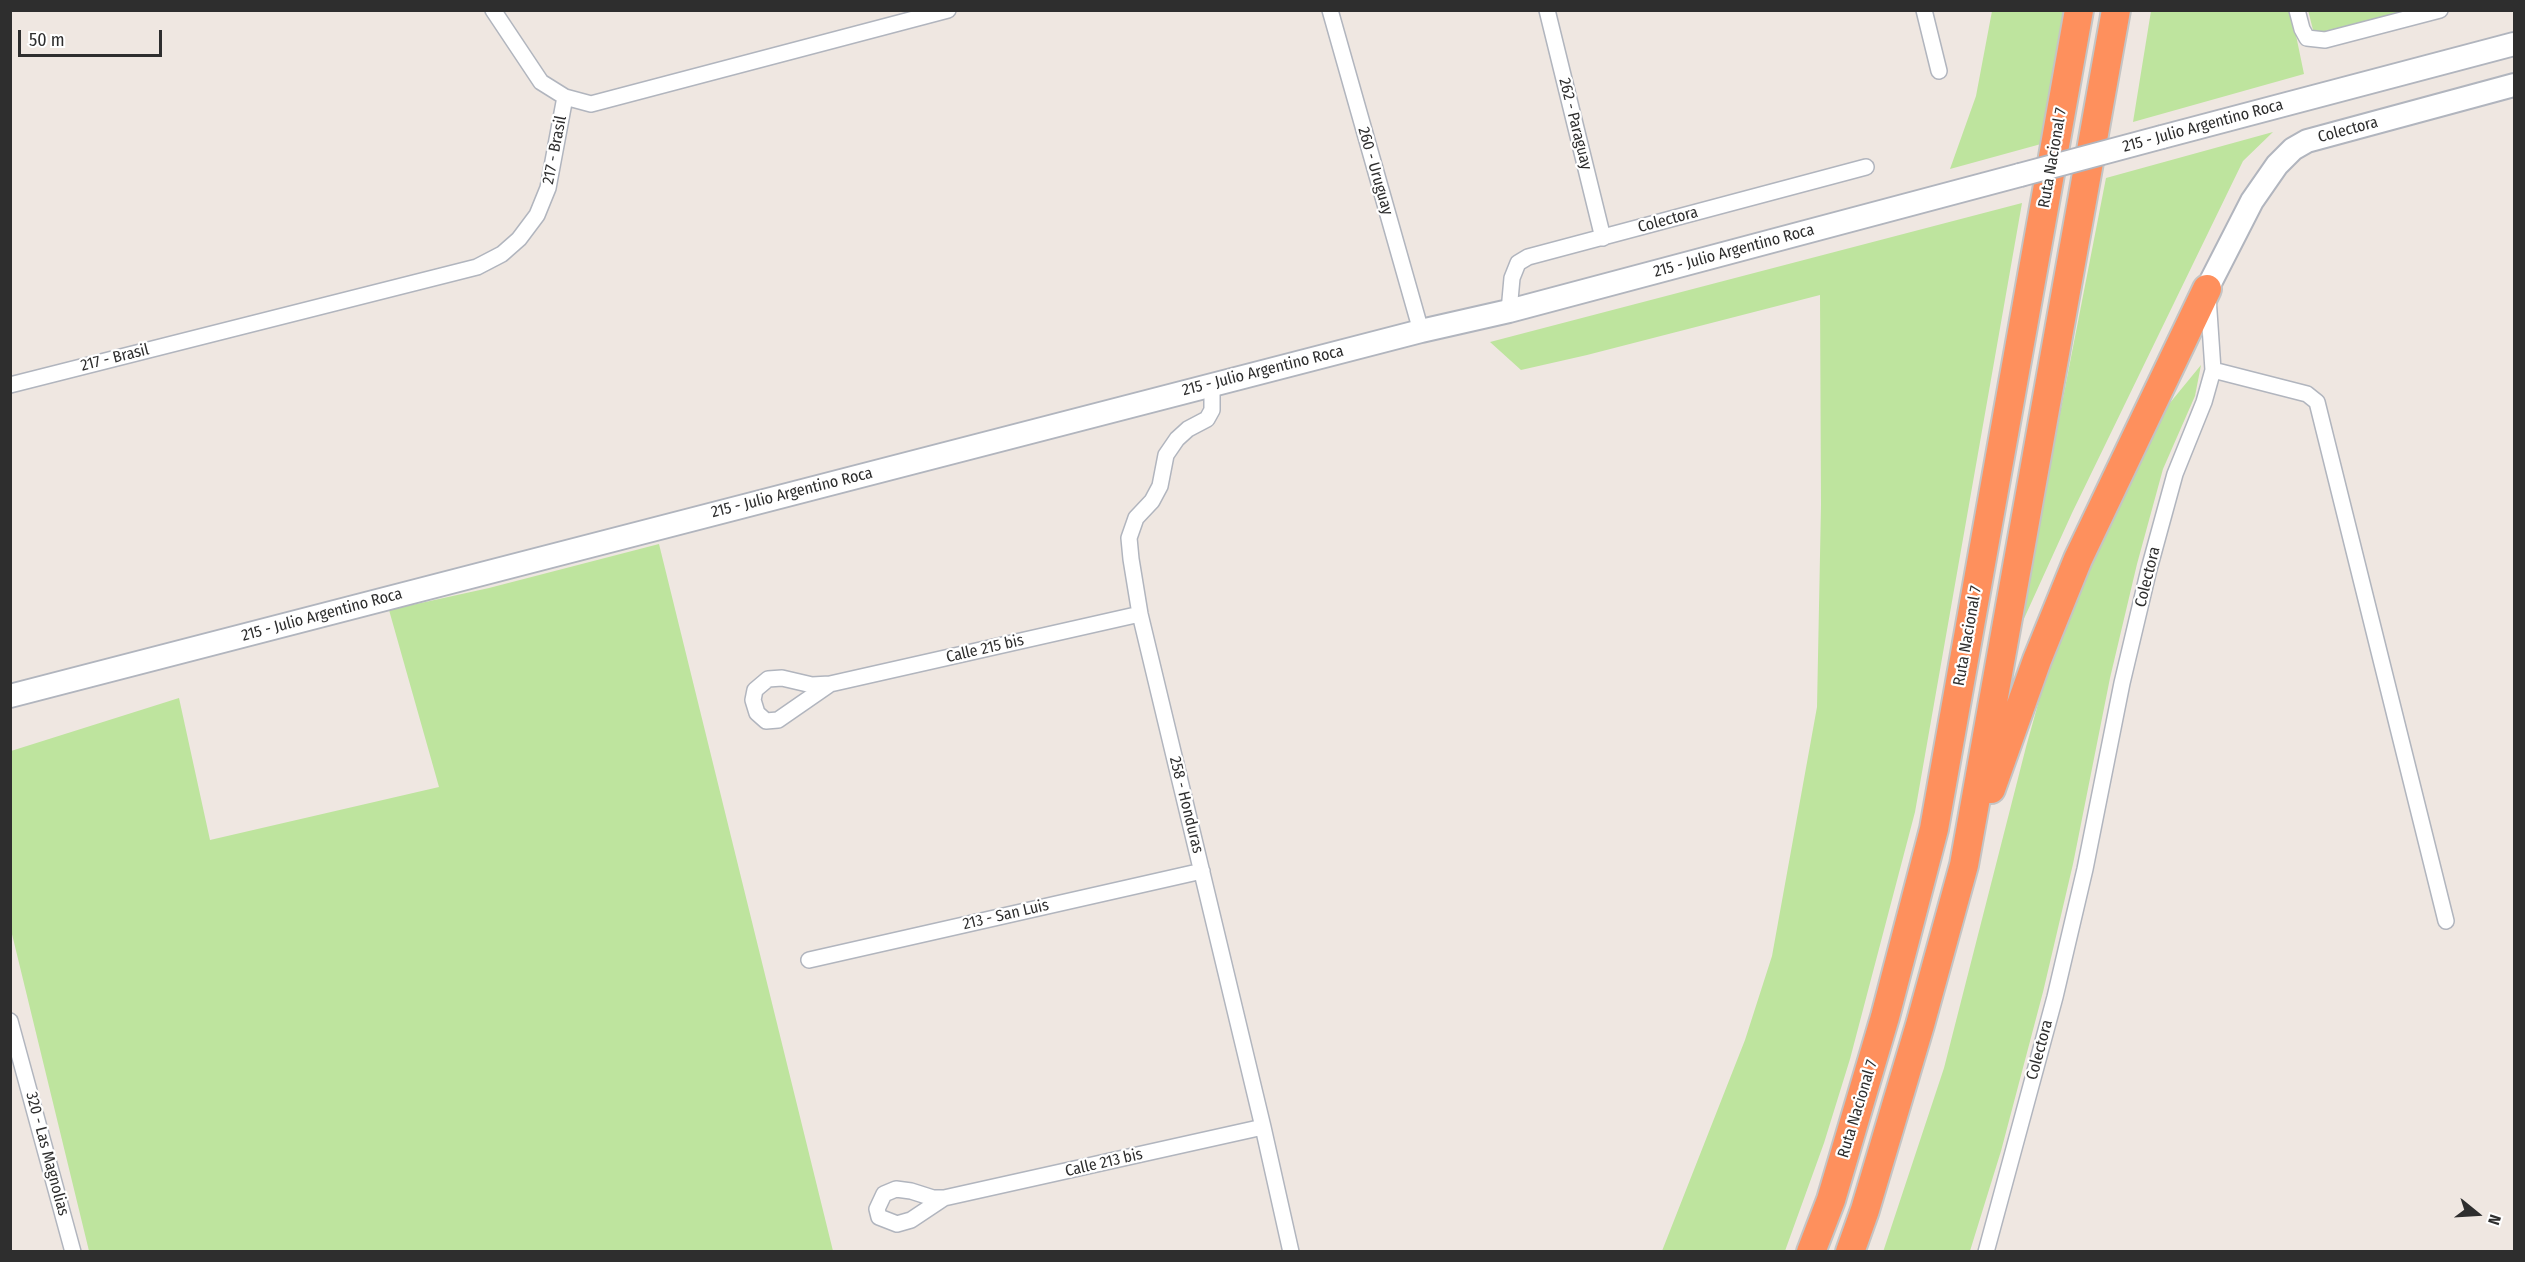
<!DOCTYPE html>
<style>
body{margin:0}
#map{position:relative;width:2525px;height:1262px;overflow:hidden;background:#efe7e1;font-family:"Fira Sans Condensed",sans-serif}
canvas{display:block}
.frame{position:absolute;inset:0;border:12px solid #2e2e2e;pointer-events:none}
.north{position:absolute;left:2447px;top:1184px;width:60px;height:60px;-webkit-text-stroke:4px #fff;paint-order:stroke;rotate:108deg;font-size:16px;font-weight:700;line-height:24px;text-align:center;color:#2e2e2e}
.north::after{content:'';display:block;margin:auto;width:21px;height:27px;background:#2e2e2e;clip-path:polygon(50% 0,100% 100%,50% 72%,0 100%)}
.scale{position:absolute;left:18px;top:30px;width:144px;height:27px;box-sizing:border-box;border:3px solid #2e2e2e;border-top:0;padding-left:8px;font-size:18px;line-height:21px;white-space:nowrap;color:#2e2e2e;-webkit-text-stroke:4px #fff;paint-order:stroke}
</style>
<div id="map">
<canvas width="2525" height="1262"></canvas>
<div class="frame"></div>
<div class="north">N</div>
<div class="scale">50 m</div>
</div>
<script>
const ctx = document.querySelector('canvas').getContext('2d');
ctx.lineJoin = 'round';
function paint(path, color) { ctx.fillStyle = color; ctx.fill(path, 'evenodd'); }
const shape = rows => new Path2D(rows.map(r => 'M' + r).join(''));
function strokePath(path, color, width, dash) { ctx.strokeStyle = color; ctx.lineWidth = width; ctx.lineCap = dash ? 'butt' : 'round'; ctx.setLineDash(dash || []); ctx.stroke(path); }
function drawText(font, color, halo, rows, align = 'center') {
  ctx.font = font + ' "Fira Sans Condensed",sans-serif'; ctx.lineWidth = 4.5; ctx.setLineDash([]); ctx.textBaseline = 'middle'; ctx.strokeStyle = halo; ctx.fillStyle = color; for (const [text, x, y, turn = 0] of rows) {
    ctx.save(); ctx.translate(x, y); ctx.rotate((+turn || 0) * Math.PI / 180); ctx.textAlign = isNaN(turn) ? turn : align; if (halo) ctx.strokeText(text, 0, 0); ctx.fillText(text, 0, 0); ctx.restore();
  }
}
paint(shape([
 [2308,10,2407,11,2314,34],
 [1992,11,2065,11,2041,144,1950,169,1976,96],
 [2151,11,2291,11,2304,74,2133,122],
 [2273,132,2243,161,2072,513,2017,634,2106,178],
 [2022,203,1915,812,1850,1059,1824,1143,1785,1251,1662,1251,1745,1040,1772,956,1817,707,1821,505,1820,295,1587,355,1521,370,1490,342],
 [2201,365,2195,396,2163,469,2137,564,2110,678,2073,864,2043,992,2001,1151,1970,1251,1883,1252,1944,1068,2026,747,2052,654,2112,519,2169,404],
 [659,544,833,1251,89,1251,11,930,11,751,179,698,210,840,439,787,389,610,489,588]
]), '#bee49e');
const street = shape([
 [493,10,541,82,565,97,591,104,948,10],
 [1330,10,1421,331],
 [1547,10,1603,238],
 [1924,10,1939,71],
 [2297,10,2302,29,2307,38,2325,40,2440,10],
 [1509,311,1512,278,1518,263,1528,257,1866,167],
 [2213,370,2307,394,2317,402,2446,921],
 [1212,384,1212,410,1207,419,1188,429,1177,439,1166,455,1160,486,1152,501,1136,518,1129,538,1131,559,1140,614,1263,1127,1291,1252],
 [10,385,477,267,502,254,519,239,537,215,548,188,565,97],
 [830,684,778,720,766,721,757,713,753,700,755,690,768,679,782,678,812,685,830,684,1140,614],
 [809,960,1202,871],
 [10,1021,73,1252],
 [944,1198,911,1220,897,1224,879,1217,877,1209,884,1194,896,1189,911,1191,933,1198,944,1198,1263,1127],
 [1986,1252,2055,997,2085,869,2122,683,2149,569,2175,474,2204,402,2213,370,2208,297]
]);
const secondary = shape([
 [2162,137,2514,44],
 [2207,289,2252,201,2277,165,2293,149,2307,141,2514,85],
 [10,696,1421,331,1509,311,2020,175]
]);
const highway = shape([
 [1991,789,2037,660,2078,559,2207,289],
 [1811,1252,1831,1200,1885,1017,1934,829,2079,10],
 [1850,1252,1865,1210,1920,1025,1964,865,2116,10]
]);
strokePath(street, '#b1b5be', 18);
strokePath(secondary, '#b1b5be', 26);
strokePath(highway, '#c4c4c4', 32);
strokePath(street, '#fff', 15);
strokePath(secondary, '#fff', 22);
strokePath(highway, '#fe905d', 28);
const secondaryBridge = shape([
 [2020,175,2162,137]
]);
strokePath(secondaryBridge, '#b1b5be', 26, []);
strokePath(secondaryBridge, '#fff', 22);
drawText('16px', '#2e2e2e', '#fff', [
 ["262 - Paraguay",1575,124,76],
 ["215 - Julio Argentino Roca",2203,126,-15],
 ["Colectora",2348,130,-15],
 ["217 - Brasil",555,150,-79],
 ["Ruta Nacional 7",2053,158,-80],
 ["260 - Uruguay",1375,171,74],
 ["Colectora",1668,220,-15],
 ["215 - Julio Argentino Roca",1734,251,-15],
 ["217 - Brasil",115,358,-14],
 ["215 - Julio Argentino Roca",1263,371,-14],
 ["215 - Julio Argentino Roca",792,493,-14],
 ["Colectora",2148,577,-76],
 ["215 - Julio Argentino Roca",322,615,-15],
 ["Ruta Nacional 7",1968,636,-80],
 ["Calle 215 bis",985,649,-13],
 ["258 - Honduras",1186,805,76],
 ["213 - San Luis",1006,915,-13],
 ["Colectora",2040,1050,-75],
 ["Ruta Nacional 7",1858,1109,-73],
 ["320 - Las Magnolias",47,1154,75],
 ["Calle 213 bis",1104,1163,-13]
]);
</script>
